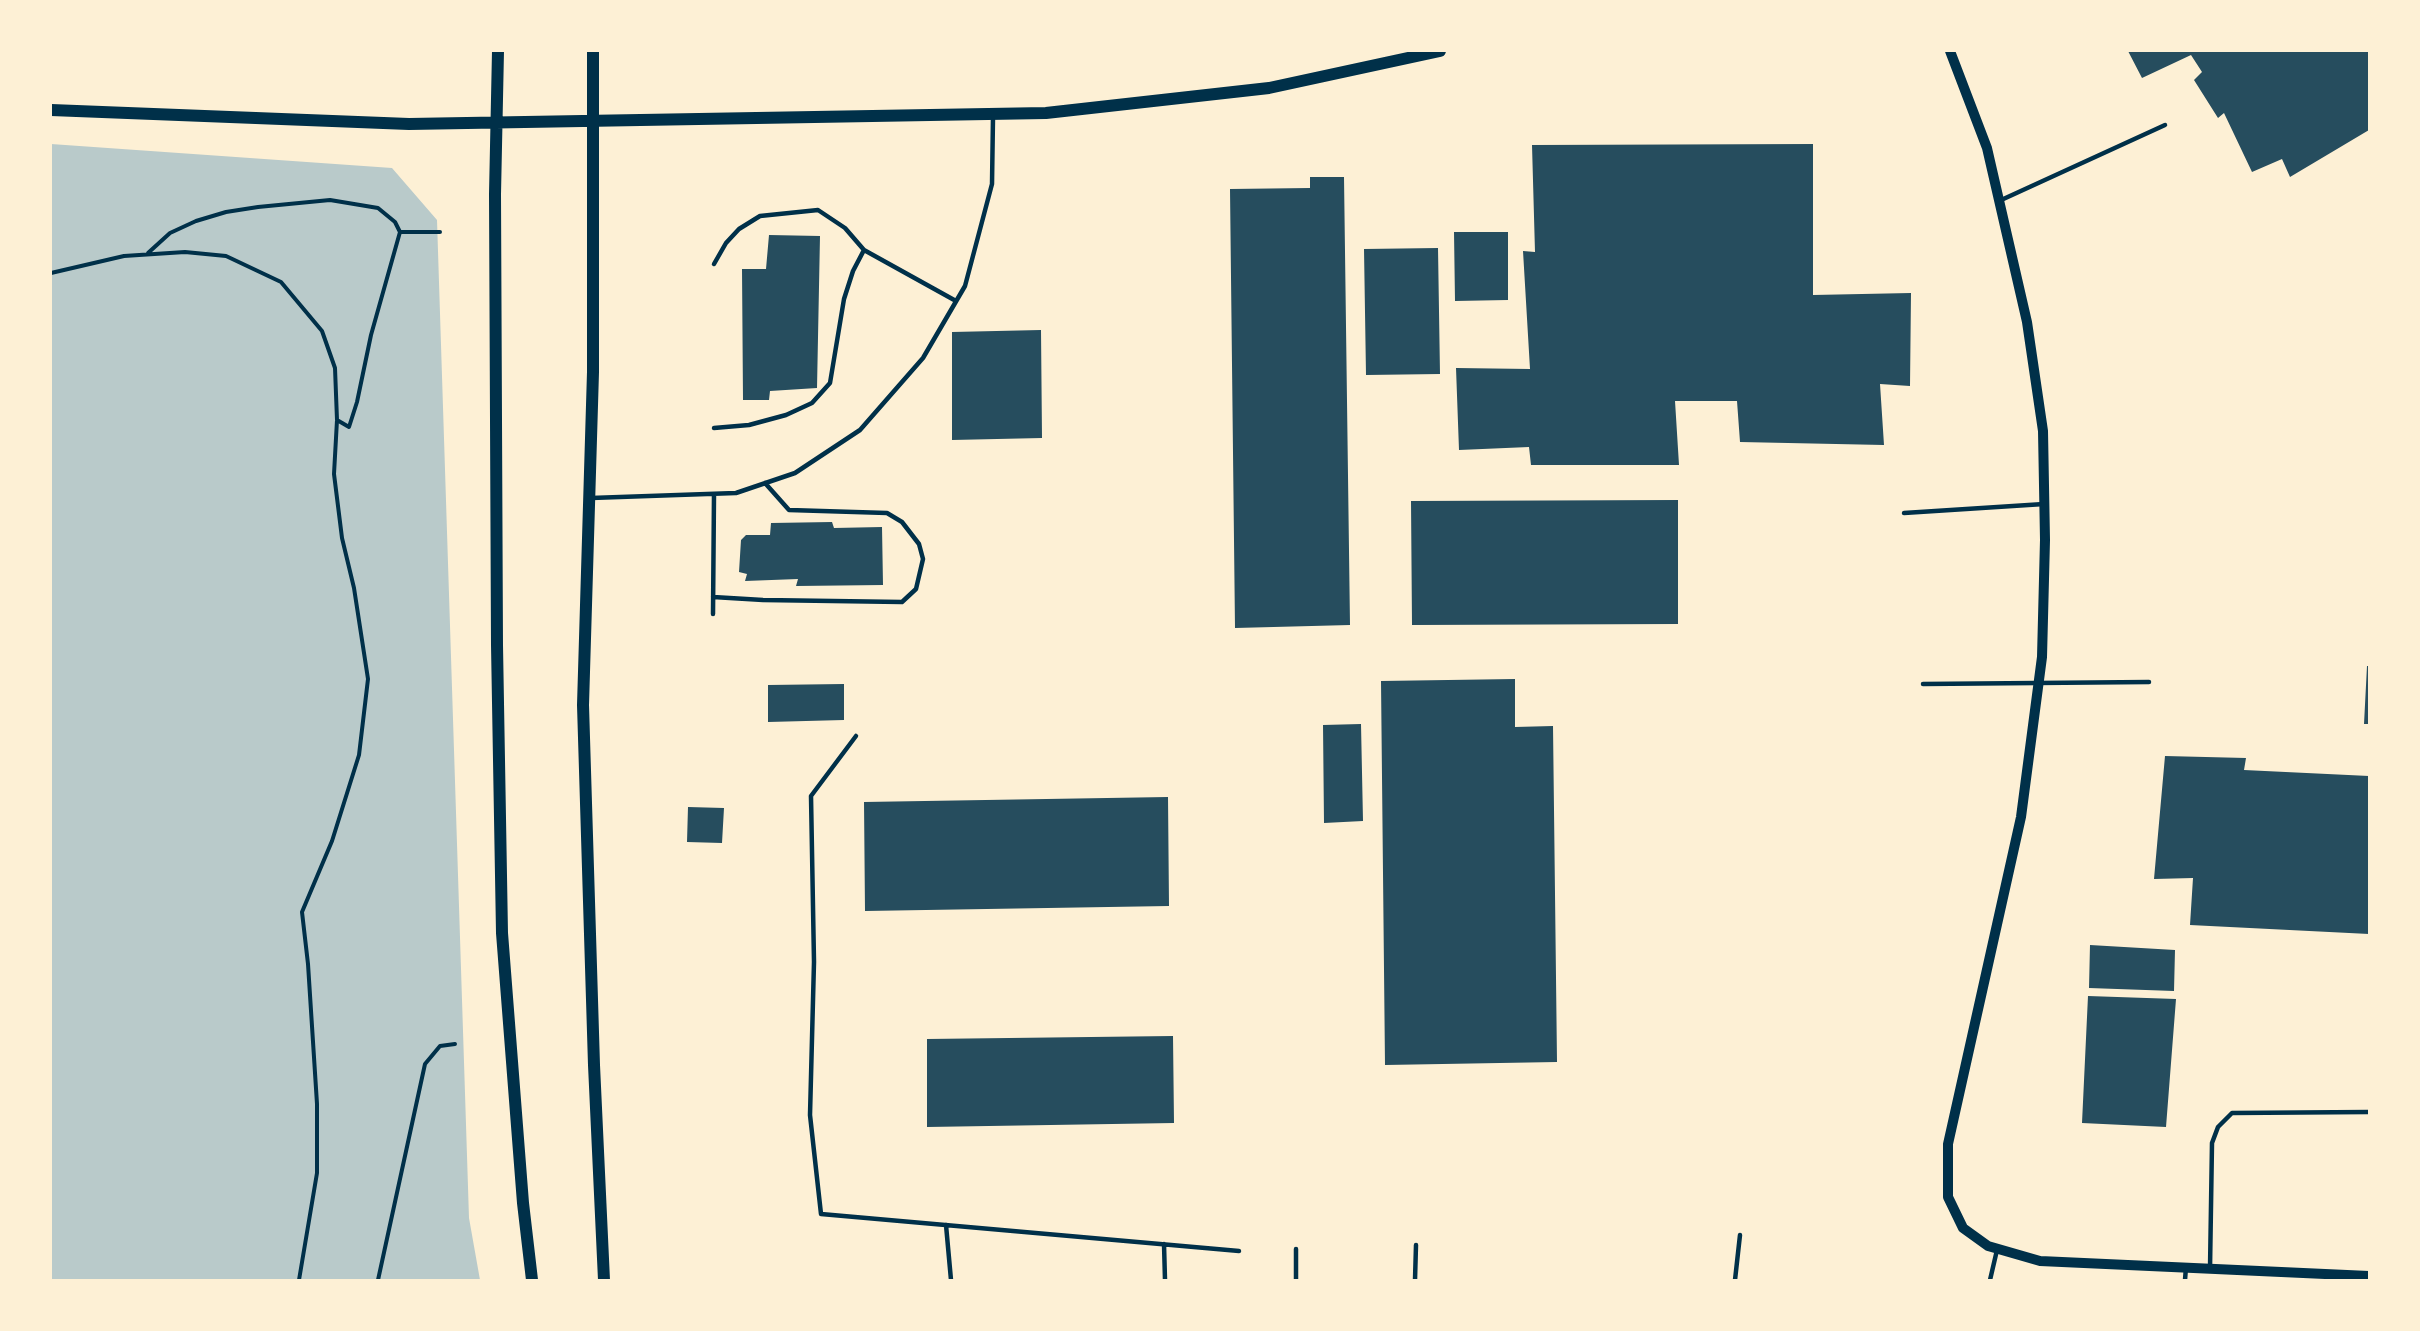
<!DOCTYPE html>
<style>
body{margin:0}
#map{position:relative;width:2420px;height:1331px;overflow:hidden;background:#fdf0d5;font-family:Signika,sans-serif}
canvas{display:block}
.frame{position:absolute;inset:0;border:52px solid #fdf0d5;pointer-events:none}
</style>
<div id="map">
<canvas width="2420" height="1331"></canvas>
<div class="frame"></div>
</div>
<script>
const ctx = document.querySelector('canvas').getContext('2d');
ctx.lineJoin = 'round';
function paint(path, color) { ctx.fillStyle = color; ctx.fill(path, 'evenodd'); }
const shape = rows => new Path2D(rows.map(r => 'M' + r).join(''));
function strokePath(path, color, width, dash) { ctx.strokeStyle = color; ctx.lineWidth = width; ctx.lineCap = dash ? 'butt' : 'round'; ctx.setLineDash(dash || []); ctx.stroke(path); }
paint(shape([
 [51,144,392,168,437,220,469,1218,480,1280,51,1280]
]), '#b9caca');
paint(shape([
 [2128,51,2369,51,2369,130,2290,177,2282,159,2252,172,2224,113,2218,118,2194,80,2202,72,2191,55,2142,78],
 [1813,144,1813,295,1911,293,1910,386,1880,384,1884,445,1740,442,1737,401,1675,401,1679,465,1531,465,1529,447,1459,450,1456,368,1530,369,1523,251,1535,252,1532,145],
 [1310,177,1344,177,1350,625,1235,628,1230,189,1310,188],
 [1454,232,1508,232,1508,300,1455,301],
 [769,235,820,236,817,388,770,391,769,400,743,400,742,269,766,269],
 [1438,248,1440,374,1366,375,1364,249],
 [1041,330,1042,438,952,440,952,332],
 [1678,500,1678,624,1412,625,1411,501],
 [832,522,834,528,882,527,883,585,796,586,798,579,745,581,747,574,739,572,741,540,746,535,770,535,771,523],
 [2367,666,2369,666,2369,724,2364,724],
 [1515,679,1515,727,1553,726,1557,1062,1385,1065,1381,681],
 [844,684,844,720,768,722,768,685],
 [1361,724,1363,821,1324,823,1323,725],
 [2165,756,2246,758,2244,770,2369,776,2369,934,2190,925,2193,878,2154,879],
 [1168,797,1169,906,865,911,864,802],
 [688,807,724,808,722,843,687,842],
 [2090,945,2175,950,2174,991,2089,988],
 [2088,996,2176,999,2166,1127,2082,1123],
 [1173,1036,1174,1123,927,1127,927,1039]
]), '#264d5e');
strokePath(shape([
 [400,232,440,232],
 [148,253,170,233,196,221,226,212,258,207,330,200,378,208,395,222,400,232,371,335,357,402,349,427,337,420],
 [51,273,124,256,185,252,226,256,281,282,322,331,335,368,337,420,334,474,342,538,354,588,368,679,359,755,332,841,302,912,308,964,317,1104,317,1173,299,1280],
 [378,1280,425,1064,440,1046,455,1044]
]), '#003049', 4);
strokePath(shape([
 [1999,201,2165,125],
 [714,264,726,243,739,229,760,216,818,210,845,228,864,250,956,301],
 [714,428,749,425,786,415,812,403,830,383,844,299,853,271,864,250],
 [591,498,736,493,795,473,860,430,923,358,965,286,992,184,993,117],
 [1904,513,2044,504],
 [713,597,763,600,902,602,916,589,923,559,919,544,902,522,887,513,789,510,765,483],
 [713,614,714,494],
 [1923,684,2149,682],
 [856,736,811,796,814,962,810,1115,821,1214,1239,1251],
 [946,1225,951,1280],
 [1164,1244,1165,1280],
 [1296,1249,1296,1280],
 [2210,1269,2212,1143,2218,1127,2232,1113,2369,1112],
 [1415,1280,1416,1245],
 [1735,1280,1740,1235],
 [1990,1280,1997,1250],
 [2185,1280,2186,1267]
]), '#003049', 4.5);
strokePath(shape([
 [1950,51,1987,148,2027,322,2043,431,2045,540,2042,657,2021,817,1948,1144,1948,1197,1963,1228,1988,1246,2040,1261,2369,1276]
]), '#003049', 10);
strokePath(shape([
 [498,51,495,194,497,645,502,933,523,1203,532,1280],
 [593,51,593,372,583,705,594,1065,604,1280],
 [51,110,409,124,1046,113,1269,88,1440,51]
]), '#003049', 12);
</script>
